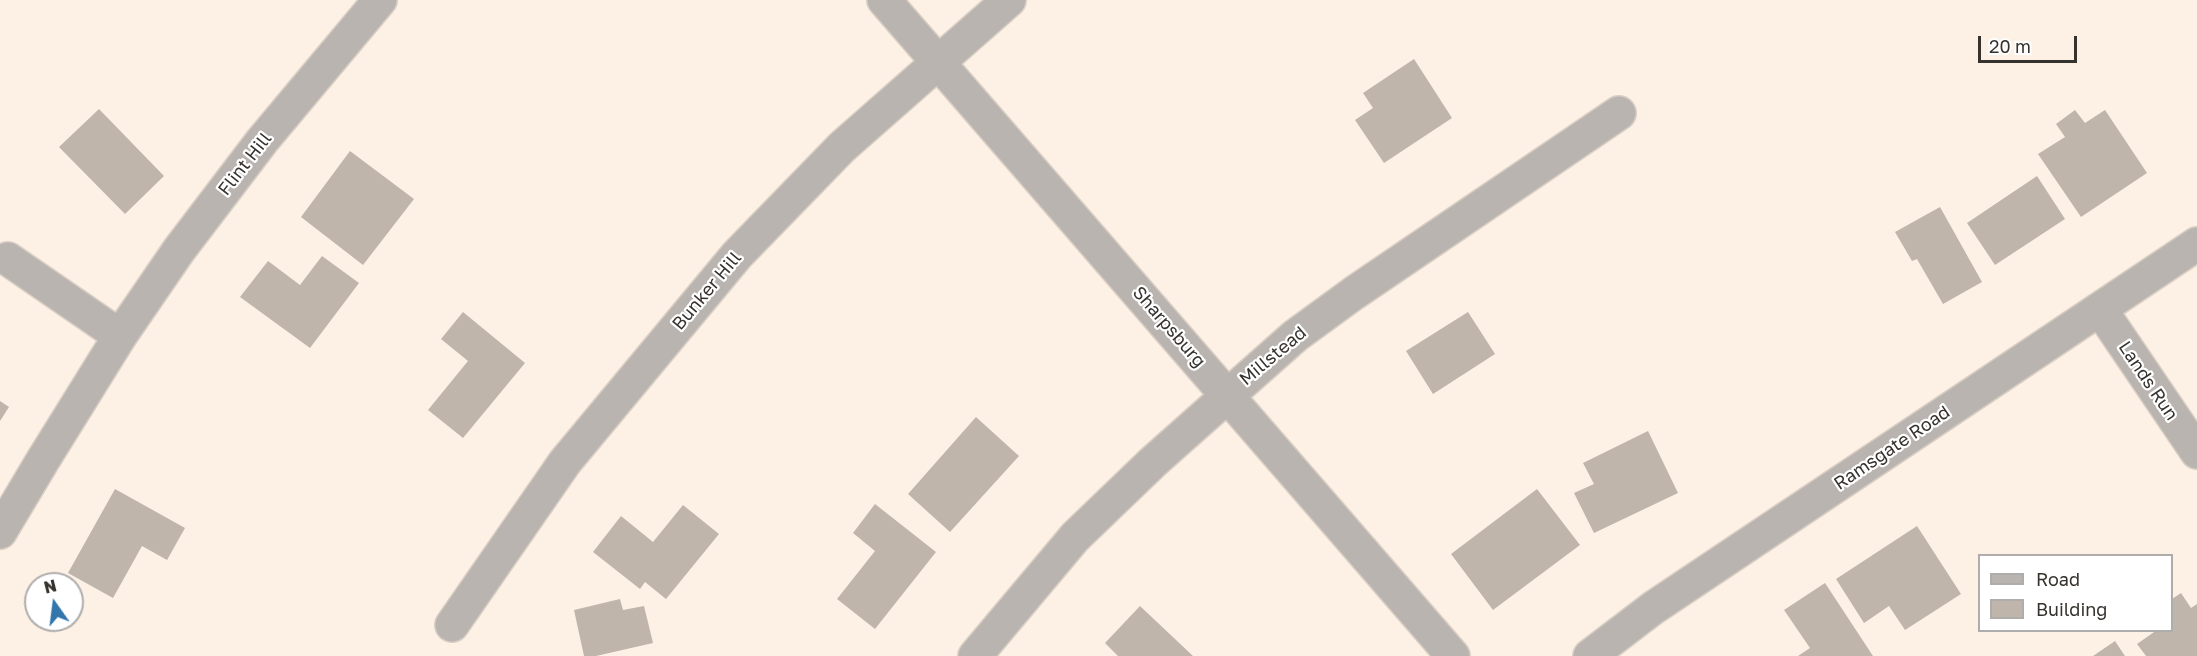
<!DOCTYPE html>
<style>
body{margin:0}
#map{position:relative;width:2197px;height:656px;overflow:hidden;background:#fdf0e5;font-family:"Golos Text",sans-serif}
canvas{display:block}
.legend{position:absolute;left:1978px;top:554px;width:195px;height:78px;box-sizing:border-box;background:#fff;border:2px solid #afadab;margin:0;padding:8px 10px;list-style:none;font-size:18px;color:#36322d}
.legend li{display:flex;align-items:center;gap:12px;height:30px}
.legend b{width:30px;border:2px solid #afadab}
.north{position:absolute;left:24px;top:572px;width:60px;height:60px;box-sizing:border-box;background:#fff;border:2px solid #afadab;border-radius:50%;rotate:346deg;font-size:16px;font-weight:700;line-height:24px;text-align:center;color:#36322d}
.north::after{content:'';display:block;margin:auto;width:21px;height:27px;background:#3376ac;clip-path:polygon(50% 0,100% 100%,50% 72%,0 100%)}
.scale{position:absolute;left:1978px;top:36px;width:99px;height:27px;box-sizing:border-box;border:3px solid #36322d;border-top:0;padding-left:8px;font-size:18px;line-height:21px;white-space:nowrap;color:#36322d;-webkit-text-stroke:4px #fff;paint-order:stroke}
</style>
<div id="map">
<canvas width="2197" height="656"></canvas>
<ul class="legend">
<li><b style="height:8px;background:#b9b4af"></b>Road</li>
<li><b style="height:16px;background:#c0b5aa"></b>Building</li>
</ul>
<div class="north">N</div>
<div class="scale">20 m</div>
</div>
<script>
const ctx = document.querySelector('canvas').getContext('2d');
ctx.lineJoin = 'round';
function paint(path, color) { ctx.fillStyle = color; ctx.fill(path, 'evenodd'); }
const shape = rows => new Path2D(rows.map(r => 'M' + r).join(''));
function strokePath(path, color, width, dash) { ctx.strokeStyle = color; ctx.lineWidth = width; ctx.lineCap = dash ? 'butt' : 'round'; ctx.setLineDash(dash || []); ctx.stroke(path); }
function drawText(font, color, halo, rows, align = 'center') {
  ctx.font = font + ' "Golos Text",sans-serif'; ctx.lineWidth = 4.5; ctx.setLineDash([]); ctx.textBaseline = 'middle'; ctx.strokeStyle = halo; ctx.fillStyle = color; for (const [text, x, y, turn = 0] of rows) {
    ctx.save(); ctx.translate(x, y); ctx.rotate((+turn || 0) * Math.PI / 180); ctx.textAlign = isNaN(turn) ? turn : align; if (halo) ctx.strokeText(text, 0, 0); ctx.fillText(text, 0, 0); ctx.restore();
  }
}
paint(shape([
 [1414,59,1452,118,1384,163,1355,120,1373,108,1363,93],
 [99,109,164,176,125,214,59,147],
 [2075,110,2085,123,2105,110,2147,173,2081,217,2038,154,2065,137,2056,124],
 [350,151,414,199,363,265,301,217],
 [2037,176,2065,219,1995,265,1967,223],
 [1940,207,1982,282,1943,304,1917,259,1912,261,1895,232],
 [322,256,359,283,310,348,240,297,268,261,300,285],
 [463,312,525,363,463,438,428,410,468,361,441,339],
 [1468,312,1495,354,1433,394,1406,351],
 [0,401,9,407,0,421],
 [976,417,1019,456,950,532,908,494],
 [1648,431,1678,493,1594,533,1574,493,1594,484,1583,463],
 [115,489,185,528,167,560,142,546,113,598,68,573],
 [1537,489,1580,545,1493,610,1451,554],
 [875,504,936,552,875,629,837,599,875,551,853,533],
 [683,505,719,534,666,599,645,582,640,589,593,552,621,516,653,542],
 [1917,526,1961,594,1905,630,1889,606,1864,623,1836,579],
 [1825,583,1873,656,1798,656,1810,648,1784,610],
 [2181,593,2191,608,2197,604,2197,656,2146,656,2137,644,2157,630,2172,630,2172,599],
 [620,599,623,610,644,606,653,643,596,656,584,656,574,610],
 [1140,606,1193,656,1118,656,1105,643],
 [2115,641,2125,656,2093,656]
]), '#c0b5aa');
const street = shape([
 [884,0,1453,656],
 [8,259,120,336],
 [2100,309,2197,452],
 [0,532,43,460,120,336,179,250,262,141,380,0],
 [452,625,565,462,737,255,842,147,1009,0],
 [975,656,1075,537,1153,462,1295,336,1354,293,1619,113],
 [1590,656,1653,608,2197,244]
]);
strokePath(street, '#d9cec4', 36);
strokePath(street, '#b9b4af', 33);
drawText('18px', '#36322d', '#fff', [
 ["Flint Hill",245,164,-52],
 ["Bunker Hill",707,291,-50],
 ["Sharpsburg",1169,327,49],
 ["Millstead",1273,356,-40],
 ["Lands Run",2148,381,56],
 ["Ramsgate Road",1892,448,-34]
]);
</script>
